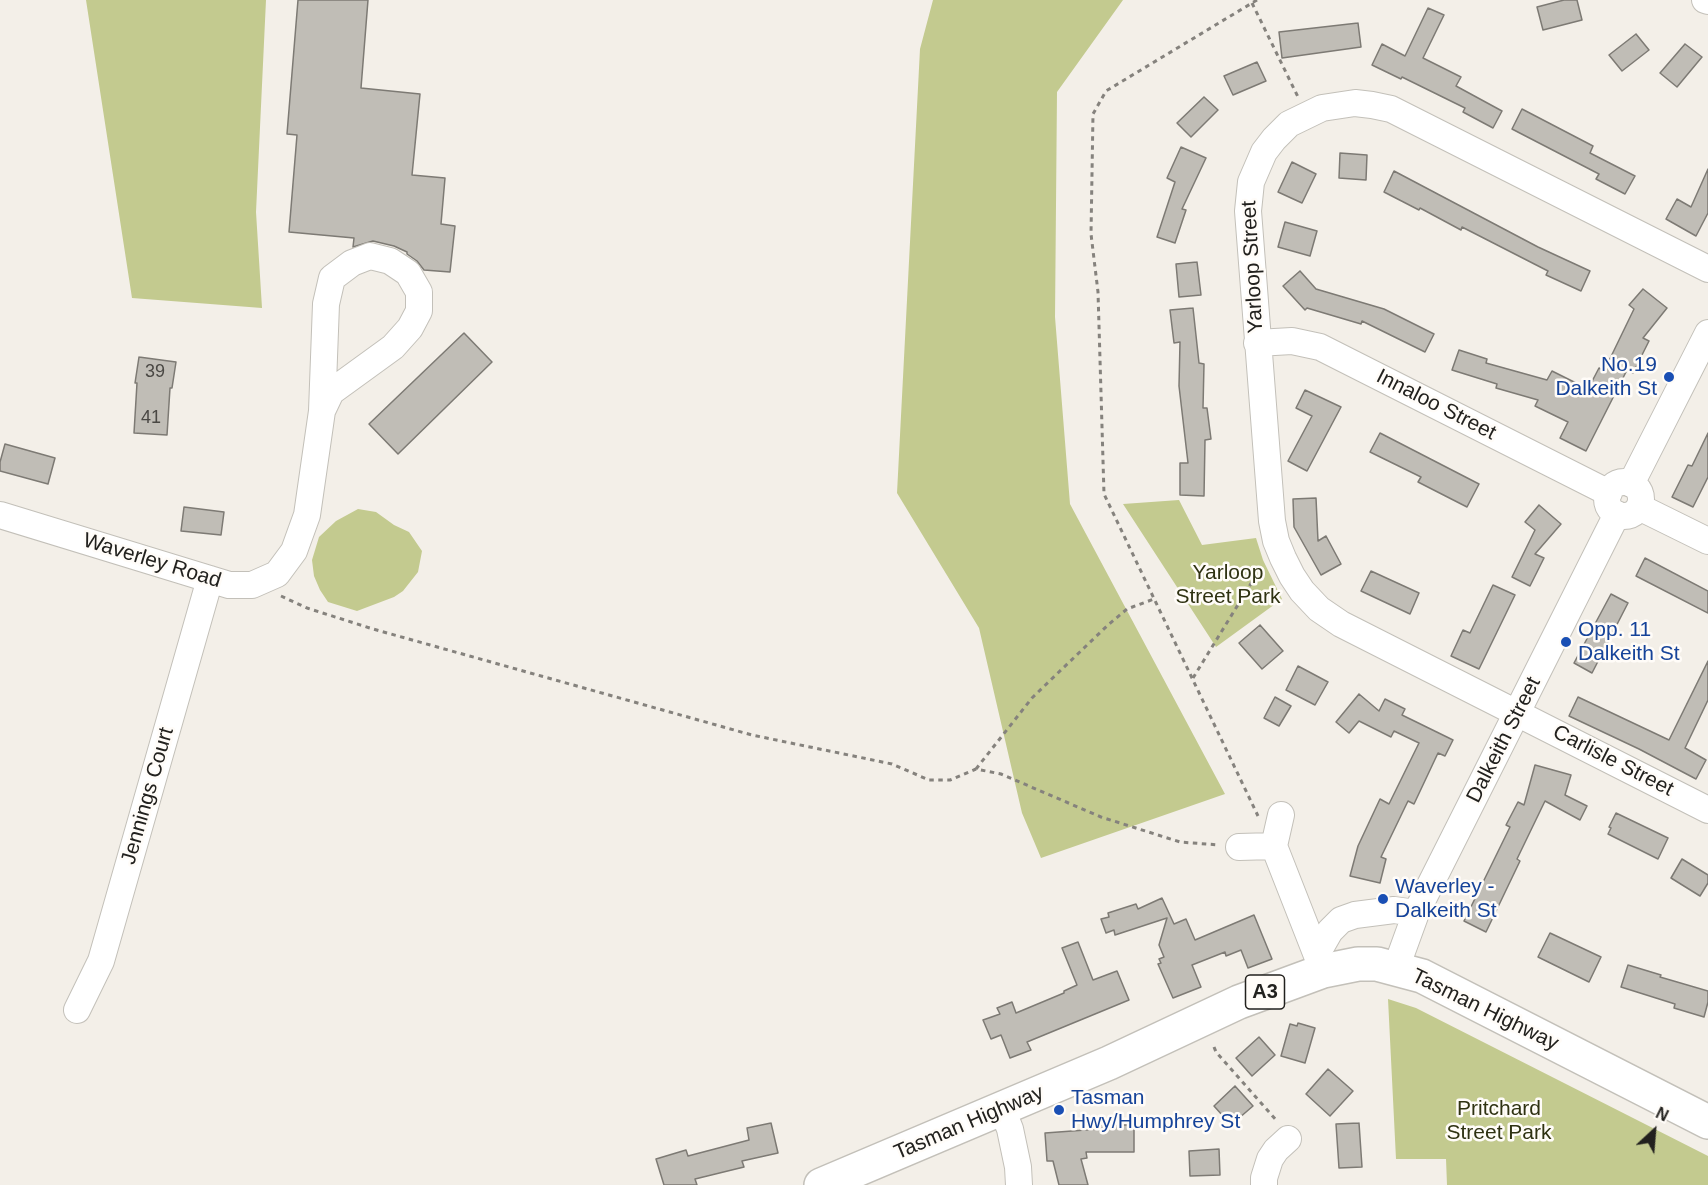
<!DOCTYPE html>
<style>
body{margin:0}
#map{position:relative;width:1708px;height:1185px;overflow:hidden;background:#f3efe8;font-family:Helvetica,sans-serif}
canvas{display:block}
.north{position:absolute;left:1624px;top:1101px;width:60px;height:60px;-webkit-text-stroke:4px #fffcf8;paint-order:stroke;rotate:26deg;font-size:16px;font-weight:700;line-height:24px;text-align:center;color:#22211e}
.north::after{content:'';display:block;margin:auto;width:21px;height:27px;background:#22211e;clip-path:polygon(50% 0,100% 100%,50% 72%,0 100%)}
</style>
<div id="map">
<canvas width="1708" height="1185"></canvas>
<div class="north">N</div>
</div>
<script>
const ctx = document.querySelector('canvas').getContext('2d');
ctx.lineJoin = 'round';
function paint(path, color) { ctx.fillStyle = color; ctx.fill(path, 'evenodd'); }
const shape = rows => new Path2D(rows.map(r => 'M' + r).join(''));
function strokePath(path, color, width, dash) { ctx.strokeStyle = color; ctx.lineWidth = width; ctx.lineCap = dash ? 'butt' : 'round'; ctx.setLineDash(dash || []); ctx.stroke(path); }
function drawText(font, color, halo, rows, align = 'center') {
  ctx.font = font + ' Helvetica,sans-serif'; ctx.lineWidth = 5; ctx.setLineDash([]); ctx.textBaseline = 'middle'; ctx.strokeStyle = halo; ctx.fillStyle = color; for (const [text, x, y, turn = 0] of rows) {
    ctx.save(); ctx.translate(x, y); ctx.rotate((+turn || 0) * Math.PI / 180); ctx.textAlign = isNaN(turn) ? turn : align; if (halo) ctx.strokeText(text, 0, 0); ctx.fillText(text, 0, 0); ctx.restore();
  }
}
paint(shape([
 [86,0,266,0,256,212,262,308,132,298],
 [933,0,1123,0,1057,92,1055,317,1070,504,1225,794,1041,858,1022,813,979,628,897,493,920,49],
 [1179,500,1202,545,1256,538,1263,560,1282,599,1216,647,1123,504],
 [358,509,376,512,394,525,409,532,422,551,418,572,403,591,394,597,357,611,328,602,320,590,314,576,312,560,319,537,336,521],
 [1388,999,1416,1008,1708,1156,1708,1185,1447,1185,1446,1159,1396,1159]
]), '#c3ca8f');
const building = shape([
 [298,0,368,0,361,88,420,94,412,175,445,178,441,224,455,226,450,272,424,270,417,261,407,254,407,252,394,246,373,241,353,247,354,238,289,232,297,135,287,134,298,0],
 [1564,0,1577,0,1582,20,1543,30,1537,7,1564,0],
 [1428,8,1444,15,1423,58,1461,77,1456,86,1502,111,1493,128,1463,112,1465,108,1402,77,1401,79,1372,65,1382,44,1405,56,1428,8],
 [1358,23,1361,47,1282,58,1279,32,1358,23],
 [1636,34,1649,50,1622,71,1609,55,1636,34],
 [1685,44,1702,57,1677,87,1660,73,1685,44],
 [1257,62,1266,81,1233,95,1224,76,1257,62],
 [1204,97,1218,110,1191,137,1177,123,1204,97],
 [1522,109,1593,146,1590,153,1635,176,1625,194,1596,179,1599,174,1512,129,1522,109],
 [1181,147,1206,158,1182,209,1186,210,1175,243,1157,237,1175,182,1167,178,1181,147],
 [1340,153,1367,155,1366,180,1339,178,1340,153],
 [1292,162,1316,174,1302,203,1278,192,1292,162],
 [1708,169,1708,213,1696,236,1666,219,1677,199,1691,207,1708,169],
 [1394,171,1538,247,1590,271,1581,291,1546,275,1548,271,1462,227,1461,230,1420,208,1419,210,1384,192,1394,171],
 [1285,222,1317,231,1310,256,1278,247,1285,222],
 [1197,262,1201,295,1179,297,1176,264,1197,262],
 [1300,271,1316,289,1384,309,1434,334,1425,352,1362,321,1361,324,1307,308,1305,310,1283,286,1300,271],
 [1643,289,1667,308,1643,338,1649,341,1633,373,1627,370,1586,451,1560,438,1568,422,1535,406,1538,400,1496,388,1497,384,1452,370,1459,350,1487,359,1486,363,1547,380,1552,371,1588,389,1599,368,1604,371,1634,309,1629,305,1643,289],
 [1193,308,1199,363,1204,364,1203,408,1207,408,1211,439,1205,440,1204,496,1180,495,1180,463,1188,463,1179,386,1180,342,1174,343,1170,310,1193,308],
 [464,333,492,362,398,454,369,424,464,333],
 [139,357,176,362,172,388,170,388,167,435,134,433,137,383,135,383,139,357],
 [1305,390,1341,407,1307,471,1288,461,1312,416,1296,408,1305,390],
 [1380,433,1479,484,1467,507,1418,482,1421,477,1370,452,1380,433],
 [1708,433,1708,477,1693,507,1672,497,1688,465,1692,466,1708,433],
 [5,444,55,458,48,484,0,471,0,462,5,444],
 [1316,498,1318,541,1326,536,1341,564,1321,575,1294,527,1293,499,1316,498],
 [1539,505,1561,524,1535,554,1544,558,1530,586,1512,577,1535,530,1525,522,1539,505],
 [184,507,224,512,221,535,181,531,184,507],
 [1645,558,1708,591,1708,613,1636,576,1645,558],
 [1371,571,1419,593,1410,614,1361,591,1371,571],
 [1493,585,1515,595,1479,669,1451,656,1463,630,1470,633,1493,585],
 [1611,594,1628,603,1592,673,1574,663,1611,594],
 [1260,625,1283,651,1262,669,1239,643,1260,625],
 [1708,661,1708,700,1685,748,1706,760,1696,779,1639,749,1569,716,1578,697,1669,740,1708,661],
 [1298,666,1328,682,1315,705,1286,690,1298,666],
 [1359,694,1379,711,1385,699,1405,709,1402,715,1453,740,1445,756,1438,753,1414,804,1408,801,1381,857,1386,859,1380,883,1350,876,1358,846,1380,799,1389,804,1419,743,1394,731,1391,737,1359,721,1349,733,1336,722,1359,694],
 [1275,697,1291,706,1279,726,1264,718,1275,697],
 [1535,765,1571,775,1565,795,1587,806,1580,820,1545,801,1517,859,1520,861,1486,932,1464,921,1510,827,1506,825,1518,802,1524,805,1535,765],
 [1616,813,1668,838,1658,859,1608,834,1611,828,1609,827,1616,813],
 [1682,859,1708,875,1708,883,1700,896,1671,878,1682,859],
 [1162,898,1174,924,1186,919,1195,940,1254,915,1272,959,1248,968,1241,950,1226,956,1225,952,1192,965,1201,987,1173,998,1158,964,1161,963,1159,959,1164,957,1159,945,1167,918,1115,935,1114,930,1106,933,1101,919,1109,917,1108,913,1136,904,1138,909,1162,898],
 [1550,933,1601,957,1589,982,1538,957,1550,933],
 [1078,942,1093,980,1117,971,1129,1000,1027,1042,1031,1050,1010,1058,1001,1035,991,1039,983,1020,1000,1014,997,1008,1012,1002,1016,1013,1064,993,1064,991,1077,985,1062,948,1078,942],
 [1628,965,1661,975,1660,977,1708,991,1708,1002,1704,1017,1674,1008,1675,1004,1621,987,1628,965],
 [1298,1023,1315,1028,1305,1063,1281,1056,1290,1024,1297,1026,1298,1023],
 [1259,1037,1275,1055,1252,1076,1236,1058,1259,1037],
 [1328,1069,1353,1091,1330,1116,1306,1094,1328,1069],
 [1235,1086,1253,1106,1231,1125,1214,1106,1235,1086],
 [771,1123,778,1153,742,1161,744,1167,695,1179,697,1185,664,1185,656,1159,686,1150,688,1156,749,1140,747,1128,771,1123],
 [1359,1123,1362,1167,1339,1168,1336,1124,1359,1123],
 [1099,1125,1134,1125,1134,1152,1086,1152,1087,1158,1081,1159,1088,1185,1059,1185,1053,1161,1047,1161,1045,1133,1099,1129,1099,1125],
 [1219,1149,1220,1175,1190,1176,1189,1151,1219,1149]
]);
paint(building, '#c0bdb6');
strokePath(building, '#7d7a74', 1.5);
const minor = shape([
 [1705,0,1708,1],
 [1708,269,1391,109,1372,105,1355,103,1322,108,1289,124,1274,139,1264,152,1251,182,1248,211,1272,521,1276,541,1283,558,1292,576,1302,591,1319,609,1341,624,1708,810],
 [1257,343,1292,341,1320,347,1609,493],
 '1607 499a17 17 0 1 1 34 0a17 17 0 1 1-34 0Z',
 [1631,484,1708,333],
 [1639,507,1708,541],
 [0,515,229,585,252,585,277,574,294,551,307,515,322,411,326,304,332,278,352,263,370,256,390,261,408,273,419,292,419,311,410,328,393,347,331,392,322,411],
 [1281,815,1274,846,1323,971],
 [1239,847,1274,846],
 [1315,949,1322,945,1330,931,1341,920,1355,915,1394,910,1416,913],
 [1396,968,1416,913,1617,514],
 [77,1010,101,961,210,579],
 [1002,1109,1010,1129,1018,1167,1019,1185],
 [1264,1185,1264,1178,1270,1159,1276,1150,1288,1139]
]);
const highway = shape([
 [821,1185,1109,1063,1239,1002,1323,971,1358,964,1377,964,1422,976,1708,1122]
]);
strokePath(minor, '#c3c0b9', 28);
strokePath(highway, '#c3c0b9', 36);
strokePath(shape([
 [1257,0,1106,91,1093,114,1091,234,1098,292,1104,494,1258,816],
 [1252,3,1298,97],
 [281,596,307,608,373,629,752,735,892,764,929,780,950,780,976,769,1001,774,1101,817,1180,842,1219,845],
 [1193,678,1263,564],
 [976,769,1032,698,1061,670,1108,625,1127,609,1154,599],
 [1214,1047,1216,1052,1277,1121]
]), '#85827d', 3, [4.5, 4.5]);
strokePath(minor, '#fff', 26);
strokePath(highway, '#fff', 33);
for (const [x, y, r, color] of [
 [1669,377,6,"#1a4fb4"],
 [1566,642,6,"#1a4fb4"],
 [1383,899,6,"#1a4fb4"],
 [1059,1110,6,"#1a4fb4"]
]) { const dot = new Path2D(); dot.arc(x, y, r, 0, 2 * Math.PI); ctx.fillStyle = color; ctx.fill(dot); strokePath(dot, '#fffcf8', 2); }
drawText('18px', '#4a4844', null, [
 ["39",155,372],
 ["41",151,418]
]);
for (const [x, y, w] of [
 [1265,992,39]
]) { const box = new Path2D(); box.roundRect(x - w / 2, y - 17, w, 34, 4.5); ctx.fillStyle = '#fffcf8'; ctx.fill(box); strokePath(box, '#22211e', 1.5); }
drawText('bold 20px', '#22211e', null, [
 ["A3",1265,992]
]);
drawText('21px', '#22211e', '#fffcf8', [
 ["Yarloop Street",1253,267,-93],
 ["Innaloo Street",1436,405,27],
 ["Waverley Road",152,561,17],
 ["Dalkeith Street",1504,740,-63],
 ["Carlisle Street",1613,761,27],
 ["Jennings Court",148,796,-74],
 ["Tasman Highway",1485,1010,26],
 ["Tasman Highway",969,1123,-23]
]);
drawText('21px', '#164399', '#fffcf8', [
 ["No.19",1657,365,"right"],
 ["Dalkeith St",1657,389,"right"],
 ["Opp. 11",1578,630],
 ["Dalkeith St",1578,654],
 ["Waverley -",1395,887],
 ["Dalkeith St",1395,911],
 ["Tasman",1071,1098],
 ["Hwy/Humphrey St",1071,1122]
], 'left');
drawText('21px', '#2f3212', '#fffcf8', [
 ["Yarloop",1228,573],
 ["Street Park",1228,597],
 ["Pritchard",1499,1109],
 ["Street Park",1499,1133]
]);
</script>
